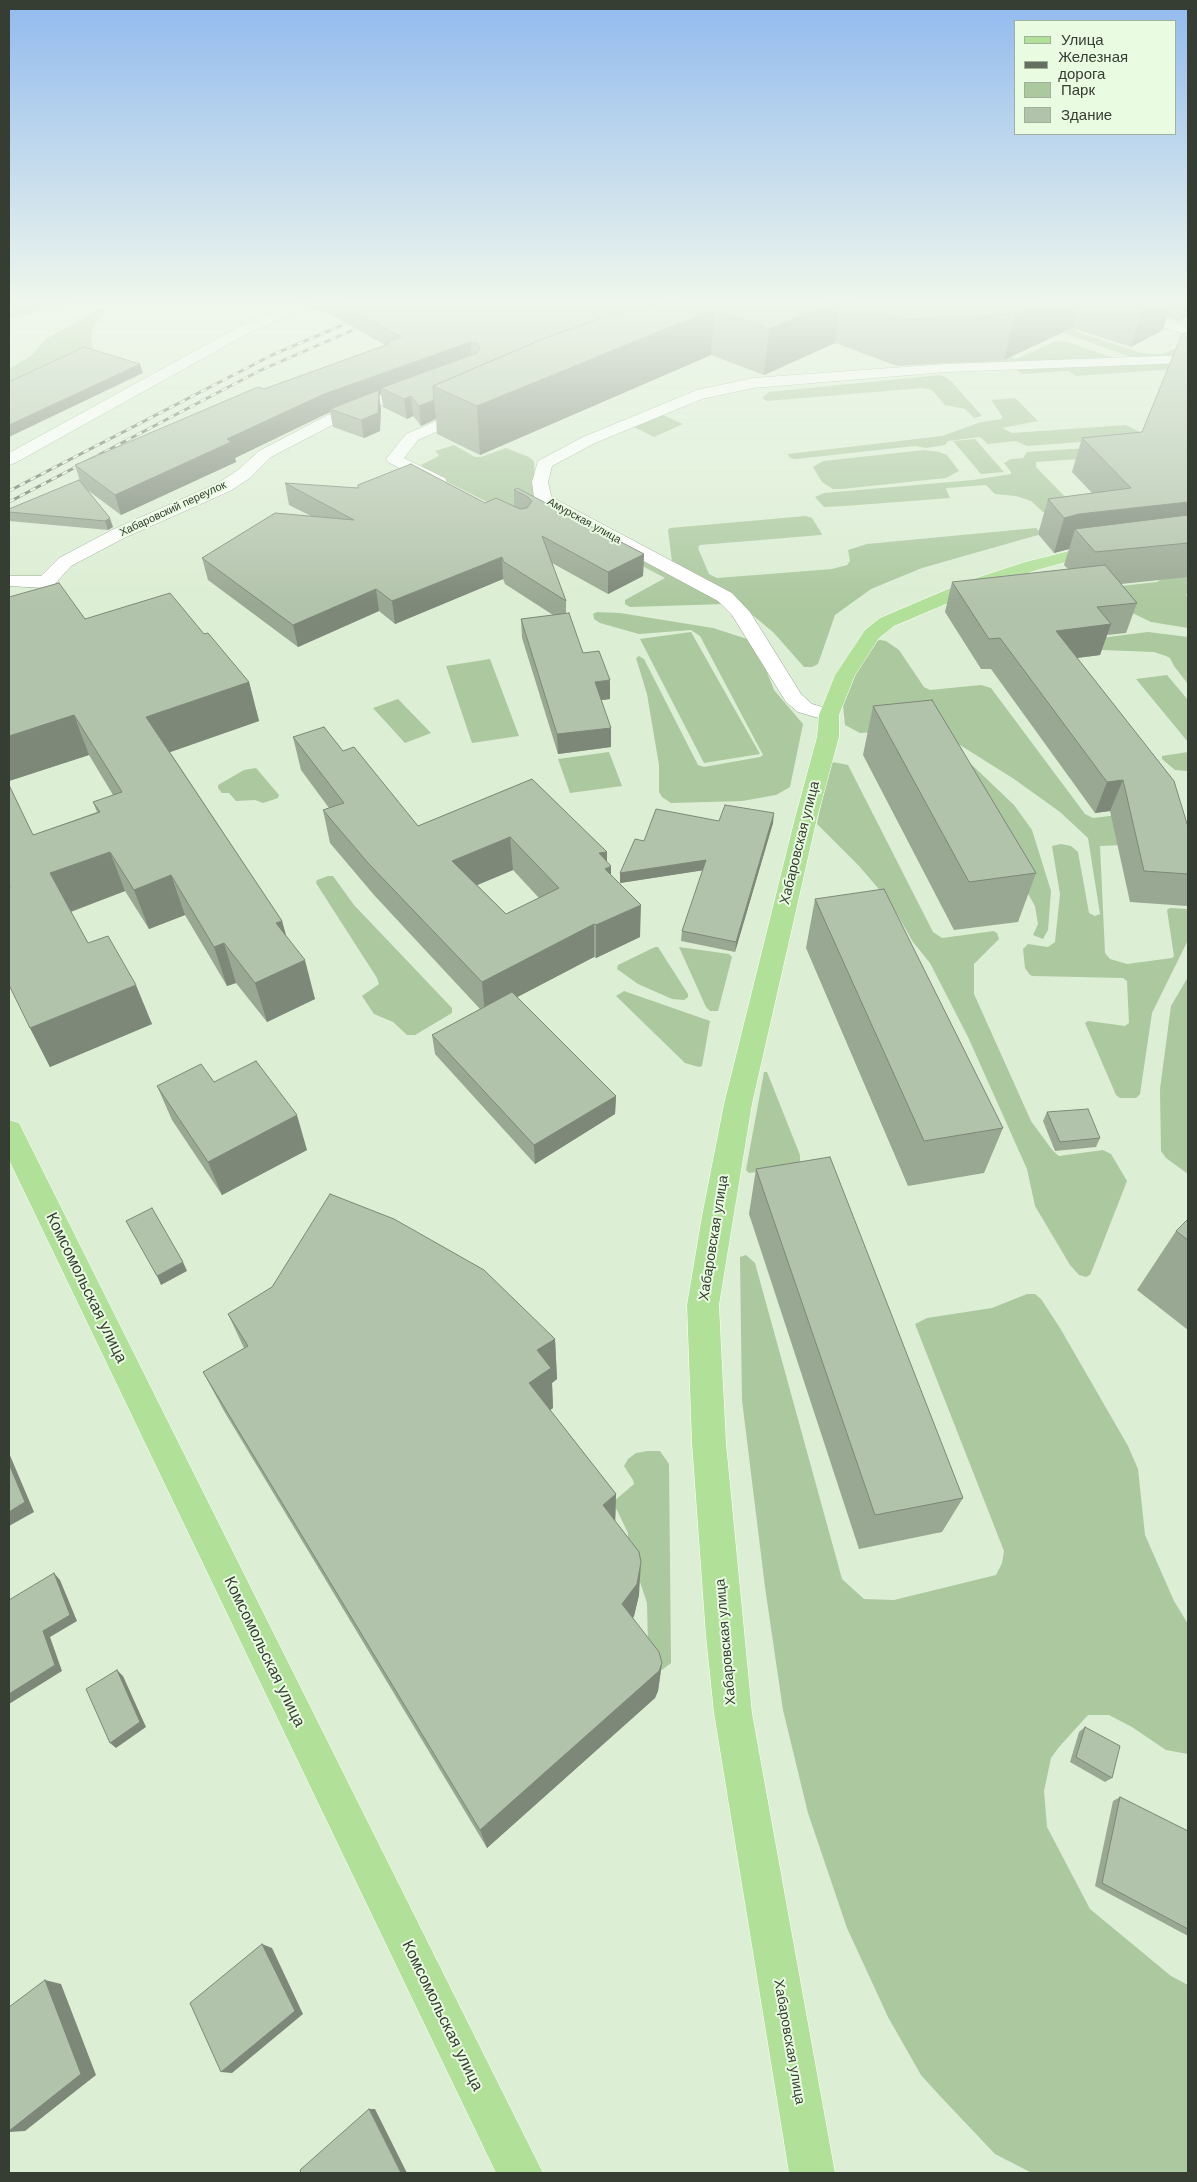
<!DOCTYPE html>
<meta charset="utf-8">
<style>
body{margin:0}
#map{position:relative;width:1197px;height:2182px;overflow:hidden;background:#dceed4;font-family:Helvetica,sans-serif}
canvas{display:block}
.frame{position:absolute;inset:0;border:10px solid #363d33;pointer-events:none}
.legend{position:absolute;left:1014px;top:20px;width:162px;height:115px;box-sizing:border-box;background:#e9fce2;border:1px solid #a1b09c;margin:0;padding:6px 9px;list-style:none;font-size:15px;color:#363d33}
.legend li{display:flex;align-items:center;gap:10px;height:25px}
.legend b{width:25px;border:1px solid #a1b09c}
</style>
<div id="map">
<canvas width="1197" height="2182"></canvas>
<div class="frame"></div>
<ul class="legend">
<li><b style="height:6px;background:#b1e099"></b>Улица</li>
<li><b style="height:6px;background:#656f60"></b>Железная дорога</li>
<li><b style="height:14px;background:#acc89f"></b>Парк</li>
<li><b style="height:14px;background:#b2c3ab"></b>Здание</li>
</ul>
</div>
<script>
const ctx = document.querySelector('canvas').getContext('2d');
ctx.lineJoin = 'round';
function paint(path, color) { ctx.fillStyle = color; ctx.fill(path, 'evenodd'); }
const shape = rows => new Path2D(rows.map(r => 'M' + r).join(''));
function strokePath(path, color, width, dash) { ctx.strokeStyle = color; ctx.lineWidth = width; ctx.lineCap = dash ? 'butt' : 'round'; ctx.setLineDash(dash || []); ctx.stroke(path); }
function drawText(font, color, halo, rows, align = 'center') {
  ctx.font = font + ' Helvetica,sans-serif'; ctx.lineWidth = 4; ctx.setLineDash([]); ctx.textBaseline = 'middle'; ctx.strokeStyle = halo; ctx.fillStyle = color; for (const [text, x, y, turn = 0] of rows) {
    ctx.save(); ctx.translate(x, y); ctx.rotate((+turn || 0) * Math.PI / 180); ctx.textAlign = isNaN(turn) ? turn : align; if (halo) ctx.strokeText(text, 0, 0); ctx.fillText(text, 0, 0); ctx.restore();
  }
}
paint(shape([
 [25,299,85,299,9,319,9,305],
 [101,308,107,309,93,326,91,339,93,350,9,393,9,369,31,356,46,339],
 [1106,315,1075,331,1142,353,1150,354,1164,354,1188,342,1188,355,1131,357,1038,324],
 [1056,341,1067,342,1114,358,965,364,957,362,961,342,1016,359],
 [1188,360,1188,368,1076,376,1068,371,1022,374,1016,370,1018,368],
 [940,375,946,377,952,382,982,416,974,418,965,409,945,405,932,390,922,388,767,401,762,398,769,392],
 [1015,398,1038,421,1002,428,1012,433,1126,425,1140,432,1188,428,1188,434,1027,446,1016,441,988,444,980,437,948,441,945,445,926,448,915,446,796,459,790,458,788,454,942,436,981,422,1002,419,1002,416,991,400],
 [663,415,683,424,654,437,634,427],
 [975,439,1004,472,981,474,953,441],
 [454,445,475,457,481,457,506,448,529,457,534,461,535,488,725,604,630,607,625,604,625,600,665,578,556,521,526,522,430,473,421,465,437,457,439,455,435,451],
 [1115,446,1120,456,1036,462,1036,467,1077,509,1043,512,1031,501,1016,496,995,494,986,485,947,488,946,489,950,498,845,506,824,507,815,497,824,493,973,480,1011,474,1011,472,1004,463,1011,459,1023,458,1027,452],
 [924,450,939,452,947,455,959,471,946,478,842,489,833,489,822,482,813,467,823,461],
 [806,516,812,518,822,534,821,535,700,545,698,548,709,574,717,578,832,569,847,565,850,561,848,550,867,544,1036,528,1039,531,1038,535,922,568,871,589,835,615,818,664,812,667,804,667,774,633,736,601,672,562,668,530,670,528],
 [1188,560,1188,593,1186,595,1188,598,1188,628,1151,622,1122,608,1112,587,1157,582],
 [597,612,620,613,713,628,747,639,754,644,761,657,774,690,803,724,790,787,776,795,742,801,671,803,662,797,659,792,659,765,647,694,636,658,639,656,644,659,698,765,704,767,760,757,763,755,700,636,691,630,639,634,600,623,594,619,593,614],
 [691,632,760,754,704,763,640,639],
 [1148,632,1188,637,1188,684,1174,666,1170,658,1166,656,1154,652,1102,650,1100,638],
 [880,640,886,641,899,650,924,687,930,690,981,685,991,688,1085,814,1093,818,1160,810,1177,843,1100,846,1105,953,1110,959,1127,964,1172,958,1174,956,1167,910,1170,908,1188,909,1188,940,1152,1013,1140,1094,1136,1098,1120,1098,1116,1095,1085,1023,1088,1021,1125,1026,1129,1023,1127,981,1123,978,1033,976,1030,975,1025,968,1023,949,1028,944,1048,947,1055,942,1060,894,1052,846,1061,844,1071,846,1078,852,1089,913,1095,916,1100,914,1088,838,1060,812,1014,779,952,740,921,729,860,733,845,725,843,705,858,668,873,642],
 [490,659,519,736,472,743,446,666],
 [1167,675,1188,700,1188,742,1136,679],
 [398,699,431,733,405,743,373,708],
 [609,752,622,786,570,793,558,759],
 [1188,752,1188,771,1175,770,1162,759,1162,756],
 [950,757,960,757,972,765,1014,805,1032,830,1051,891,1048,930,1043,939,1033,935,1038,924,1035,906],
 [832,762,848,765,933,932,942,938,994,931,997,933,999,939,974,964,974,994,1031,1121,1053,1151,1059,1156,1103,1150,1111,1154,1127,1181,1095,1263,1090,1275,1086,1277,1079,1275,1070,1265,1035,1206,1027,1169,968,1037,930,963,913,942,890,902,859,866,817,824,829,764],
 [256,768,279,795,278,798,263,803,255,800,236,801,229,793,222,793,218,788,218,785,244,770],
 [328,876,333,876,354,905,452,1008,452,1013,415,1035,407,1035,393,1022,374,1014,362,996,379,984,377,978,316,883,317,880],
 [655,947,658,947,688,994,688,997,684,1000,672,999,638,984,617,969,618,965],
 [679,947,729,954,732,957,718,1011,710,1011,706,1007],
 [1188,977,1188,1174,1166,1158,1161,1151,1160,1089,1171,1006],
 [624,991,710,1021,702,1066,699,1067,685,1063,616,996],
 [764,1072,767,1072,800,1155,800,1164,790,1168,749,1173,746,1170],
 [746,1255,755,1263,842,1579,864,1599,894,1600,996,1575,1002,1563,1004,1551,915,1324,927,1318,992,1308,1027,1294,1035,1294,1041,1299,1060,1328,1128,1446,1138,1469,1145,1535,1174,1601,1188,1624,1188,1754,1166,1750,1132,1727,1109,1715,1088,1715,1059,1747,1051,1758,1044,1791,1047,1827,1090,1909,1171,1976,1188,1985,1188,2173,1032,2173,995,2154,940,2096,921,2075,888,2017,847,1928,808,1813,783,1710,765,1587,742,1400,740,1257],
 [648,1451,660,1451,669,1464,671,1663,662,1670,652,1660,648,1645,647,1603,628,1546,628,1533,613,1502,634,1484,633,1480,624,1466,628,1459,636,1453]
]), '#acc89f');
const minor = shape([
 [309,299,329,299,327,302,284,317,245,335,15,463,9,465,9,453,235,329,274,311,309,299],
 [1130,309,1188,327,1188,335,1125,316,1123,313,1130,309],
 [1188,355,1188,363,946,372,753,388,702,399,595,443,552,466,548,482,551,496,555,499,732,593,750,612,801,694,812,704,836,711,839,715,836,719,829,721,798,712,786,702,732,615,718,601,543,507,534,497,532,482,538,461,583,437,697,390,753,378,946,364,1188,355],
 [418,382,423,384,426,387,423,390,340,421,271,457,250,478,230,491,124,538,71,566,53,586,46,588,9,586,9,576,41,576,59,558,112,530,218,483,238,470,259,451,328,415,418,382],
 [471,406,476,408,479,411,476,414,418,440,404,458,445,478,447,482,445,486,433,486,388,462,386,459,406,434,471,406]
]);
const major = shape([
 [1104,547,1110,548,1113,552,1110,556,1070,561,1037,570,981,589,894,626,879,638,855,675,839,715,839,737,817,818,752,1104,719,1305,726,1443,752,1713,835,2173,789,2173,714,1713,706,1636,692,1443,687,1305,702,1216,724,1104,795,818,817,737,819,715,835,675,865,630,880,618,967,581,1025,562,1069,551,1104,547],
 [9,1120,19,1123,23,1131,543,2173,496,2173,9,1160,9,1120]
]);
strokePath(minor, '#93a48c', 1);
strokePath(major, '#fff', 1);
paint(minor, '#fff');
paint(major, '#b1e099');
const rail = shape([
 [9,491,272,355,359,318],
 [9,502,259,371,369,323]
]);
strokePath(rail, '#656f60', 3);
strokePath(rail, '#e9fce2', 2, [6]);
paint(shape([
 [312,299,1188,299,1188,316,1179,321,1166,318,1163,330,1131,347,1072,328,1004,360,897,366,835,343,764,375,711,355,480,455,437,434,436,419,421,426,413,416,407,419,383,407,381,394,379,395,381,408,380,431,364,438,333,427,330,412,235,458,236,462,121,515,86,489,113,527,108,530,9,521,9,509,80,481,75,465,264,389,385,345,330,314,314,309],
 [1188,333,1188,577,1121,584,1137,603,1126,633,1107,635,1100,655,1077,658,1188,827,1188,905,1187,906,1130,902,1110,811,1095,813,991,669,981,669,945,612,952,582,1068,569,1064,565,1069,549,1054,553,1038,534,1048,499,1092,493,1072,472,1082,438,1142,432],
 [285,483,514,506,514,490,644,554,643,576,608,594,552,563,566,601,566,614,583,653,610,699,601,700,611,747,558,754,522,638,521,619,553,615,505,584,503,579,395,624,379,611,298,647,208,580,202,558,311,516,289,505],
 [85,619,204,634,249,682,259,721,170,752,282,921,286,936,315,999,267,1022,236,983,227,986,185,915,149,929,125,891,71,912,88,943,152,1024,50,1067,30,1028,9,888,9,785,33,835,97,812,93,802,113,795,89,755,9,781],
 [873,706,1036,873,1018,922,954,930,863,755],
 [293,737,343,751,418,826,532,779,607,852,607,862,611,875,640,937,596,958,594,957,517,997,616,1096,615,1114,535,1164,435,1054,432,1035,480,1009,374,895,330,843,323,810,329,808,301,770],
 [513,870,539,898,506,914,477,885],
 [719,821,773,823,735,952,681,941,682,931,703,870,620,883,620,873,644,841],
 [815,899,1003,1128,984,1173,908,1186,806,948],
 [214,1082,307,1150,222,1195,172,1120,157,1086],
 [1047,1112,1100,1138,1096,1147,1055,1151,1043,1121],
 [756,1169,963,1498,942,1532,859,1549,749,1214],
 [1188,1219,1188,1330,1137,1290,1176,1231],
 [228,1314,555,1339,557,1379,552,1383,553,1408,550,1410,616,1494,615,1521,639,1595,634,1616,633,1618,662,1663,658,1691,655,1698,487,1848,224,1411,203,1372,244,1348],
 [1085,1727,1112,1778,1105,1782,1070,1762,1079,1732],
 [1120,1797,1188,1831,1188,1936,1095,1886,1113,1801]
]), '#99a893');
paint(shape([
 [296,299,304,299,297,301],
 [839,299,841,299,835,343,764,375,769,329],
 [1049,299,1080,299,1072,328,1004,360,1015,314],
 [1149,299,1172,299,1163,330,1131,347,1145,301],
 [1188,301,1188,316,1179,321,1185,303],
 [714,309,711,355,480,455,477,406],
 [471,342,472,361,381,388,381,394,379,395,381,408,380,431,364,438,361,420,330,409,330,412,235,458,236,462,121,515,115,495,227,439,324,394],
 [140,364,143,373,9,437,9,425],
 [411,396,413,416,407,419,404,399],
 [434,400,436,419,421,426,419,406],
 [1188,502,1188,535,1075,529,1069,549,1054,553,1064,518,1079,514],
 [110,518,113,527,108,530,105,521],
 [644,554,643,576,608,594,608,572],
 [502,557,503,579,395,624,392,601],
 [376,589,379,611,298,647,293,625],
 [1111,624,1100,655,1046,662,1056,631],
 [610,680,610,699,595,701,595,682],
 [249,682,259,721,159,756,146,717],
 [74,715,89,755,9,781,9,736],
 [611,728,611,747,558,754,557,734],
 [1123,780,1110,811,1095,813,1107,782],
 [774,813,773,823,735,952,736,942],
 [510,837,513,870,456,894,452,861],
 [110,852,125,891,67,913,50,873],
 [607,852,607,868,611,866,611,899,599,853],
 [706,860,705,870,620,883,620,873],
 [171,875,185,915,149,929,134,890],
 [641,905,640,937,596,958,596,925],
 [282,921,293,960,276,923],
 [594,924,594,957,485,1014,482,982],
 [224,943,236,983,227,986,214,947],
 [305,960,315,999,267,1022,255,983],
 [136,985,152,1024,50,1067,30,1028],
 [616,1096,615,1114,535,1164,534,1145],
 [297,1115,307,1150,222,1195,208,1162],
 [183,1262,187,1271,161,1285,157,1276],
 [555,1339,557,1379,552,1383,553,1408,532,1422,529,1383,537,1350],
 [9,1453,34,1512,9,1526],
 [616,1494,615,1530,603,1505],
 [641,1562,639,1595,634,1616,621,1634,622,1604],
 [54,1573,60,1580,77,1621,50,1637,62,1671,9,1704,9,1694,43,1631],
 [662,1663,658,1691,655,1698,487,1848,480,1830],
 [117,1670,123,1676,146,1727,116,1748,110,1743],
 [262,1944,272,1948,303,2014,232,2073,221,2072],
 [45,1980,61,1984,96,2075,25,2131,9,2132],
 [369,2109,375,2109,407,2173,401,2173]
]), '#7d8878');
const building = shape([
 [333,299,692,299,617,313,545,338,433,386,434,400,419,406,411,396,404,399,381,388,477,353,480,347,477,343,471,342,324,394,227,439,231,442,115,495,75,465,258,387,264,389,389,344,386,343,401,337,333,299],
 [692,299,839,299,769,329,714,309,477,406,433,386,545,338,617,313,692,299],
 [844,299,1049,299,1015,314,905,320,844,299],
 [1137,299,1149,299,1145,301,1137,299],
 [1172,299,1188,299,1188,301,1185,303,1172,300,1172,299],
 [1188,333,1188,502,1079,514,1064,518,1048,499,1131,488,1082,438,1142,432,1182,334,1188,333],
 [84,347,140,364,9,425,9,382,84,347],
 [379,390,378,413,361,420,330,409,379,390],
 [411,464,485,503,496,498,520,509,527,508,532,501,528,497,514,490,517,488,644,554,608,572,542,536,566,601,504,562,502,557,392,601,376,589,293,625,202,558,275,513,354,520,285,483,358,488,358,485,411,464],
 [79,480,110,518,105,521,9,512,9,509,79,480],
 [1188,515,1188,543,1095,552,1075,529,1188,515],
 [1105,565,1137,603,1097,607,1111,624,1056,631,1174,781,1188,827,1188,874,1144,871,1123,780,1107,782,1000,638,989,639,952,582,1105,565],
 [59,583,85,619,170,593,204,634,208,633,249,682,146,717,282,921,276,923,305,960,255,983,224,943,214,947,171,875,134,890,110,852,50,873,88,943,108,936,136,985,30,1028,9,985,9,888,10,888,9,885,9,785,33,835,100,812,93,802,122,792,74,715,9,736,9,597,59,583],
 [569,613,583,653,599,651,610,680,595,682,611,728,557,734,521,619,569,613],
 [932,700,1036,873,969,882,873,706,932,700],
 [324,727,343,751,354,747,418,826,532,779,607,852,599,853,611,866,605,869,641,905,596,925,594,924,482,982,368,863,323,810,344,803,293,737,324,727],
 [510,837,559,888,506,914,452,861,510,837],
 [725,805,774,813,736,942,682,931,706,860,620,873,635,839,644,841,656,809,719,821,725,805],
 [884,889,1003,1128,924,1141,815,899,884,889],
 [512,992,616,1096,534,1145,432,1035,512,992],
 [256,1061,297,1115,208,1162,157,1086,201,1064,214,1082,256,1061],
 [1088,1109,1100,1138,1060,1142,1047,1112,1088,1109],
 [830,1157,963,1498,875,1515,756,1169,830,1157],
 [330,1194,394,1219,484,1270,555,1339,537,1350,551,1368,529,1383,616,1494,603,1505,639,1552,641,1562,637,1584,622,1604,659,1652,662,1663,659,1671,480,1830,203,1372,248,1346,228,1314,272,1287,330,1194],
 [152,1208,183,1262,157,1276,126,1221,152,1208],
 [1188,1219,1188,1240,1176,1231,1188,1219],
 [9,1464,25,1502,9,1512,9,1464],
 [54,1573,70,1615,43,1631,55,1665,9,1694,9,1600,54,1573],
 [117,1670,140,1722,110,1743,86,1689,117,1670],
 [1085,1727,1120,1746,1112,1778,1076,1757,1085,1727],
 [1120,1797,1188,1831,1188,1929,1102,1883,1120,1797],
 [262,1944,295,2011,221,2072,190,2003,262,1944],
 [45,1980,81,2074,9,2131,9,2007,45,1980],
 [369,2109,401,2173,301,2173,300,2170,369,2109]
]);
paint(building, '#b2c3ab');
strokePath(building, '#7d8878', 1);
const sky = ctx.createLinearGradient(0, 0, 0, 604);
sky.addColorStop(0, '#91baee');
sky.addColorStop(0.5, '#eff7ec');
sky.addColorStop(1, '#eff7ec00');
ctx.fillStyle = sky;
ctx.fillRect(0, 0, 1197, 604);
drawText('11px', '#363d33', '#e9fce2', [
 ["Хабаровский переулок",173,509,-25],
 ["Амурская улица",584,521,29]
]);
drawText('14px', '#363d33', '#e9fce2', [
 ["Хабаровская улица",800,843,-76],
 ["Хабаровская улица",714,1238,-81],
 ["Хабаровская улица",726,1642,-95],
 ["Хабаровская улица",789,2042,80]
]);
drawText('16px', '#363d33', '#e9fce2', [
 ["Комсомольская улица",86,1288,64],
 ["Комсомольская улица",264,1652,64],
 ["Комсомольская улица",442,2016,64]
]);
</script>
